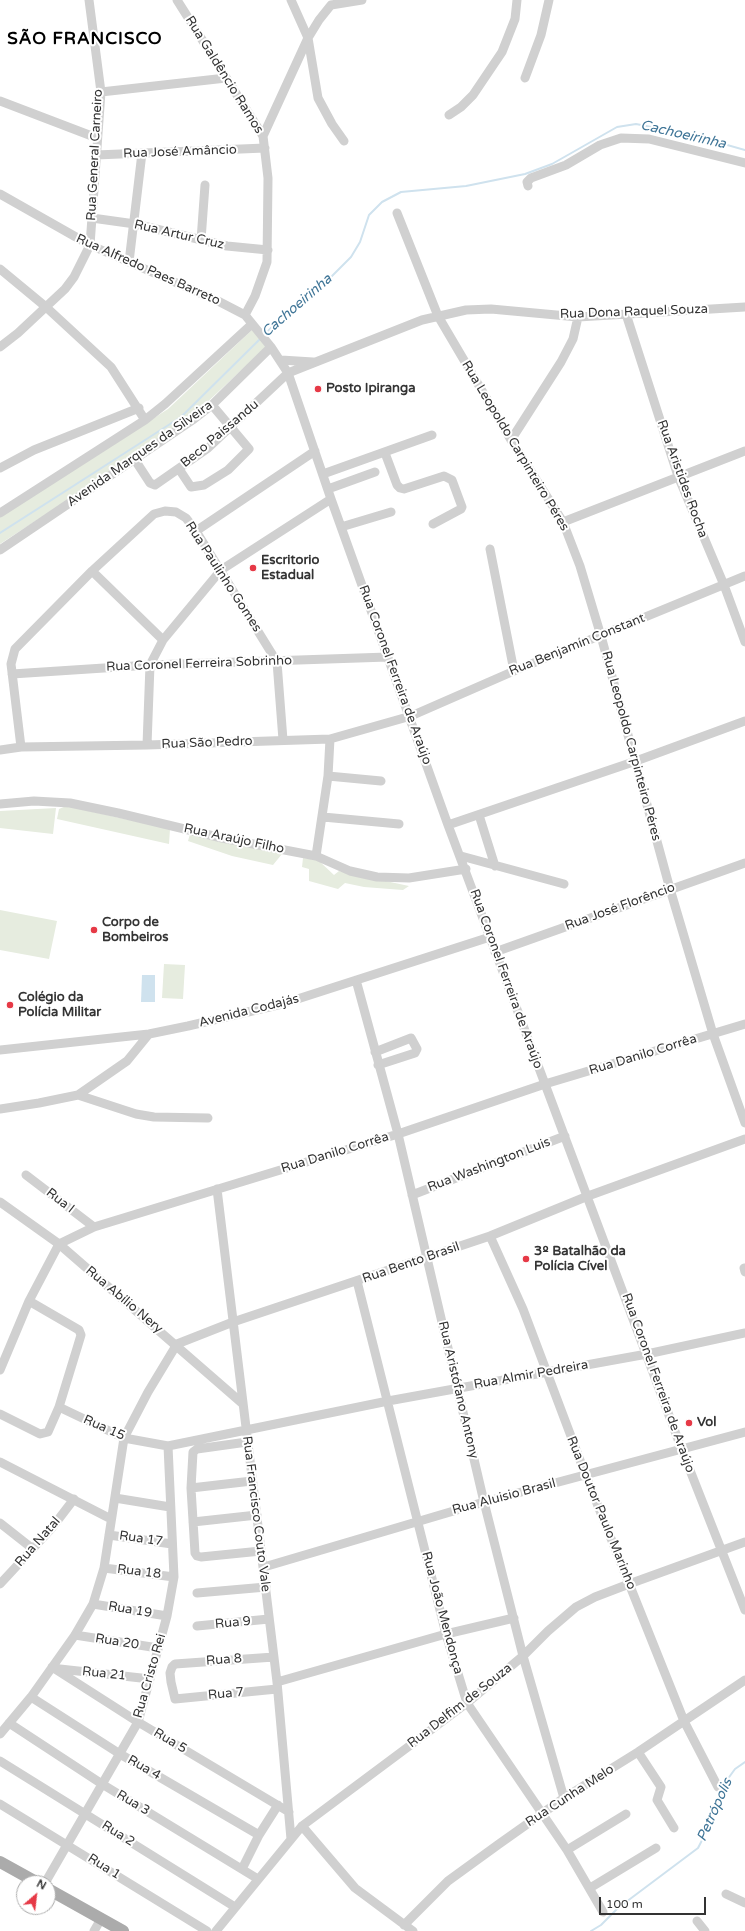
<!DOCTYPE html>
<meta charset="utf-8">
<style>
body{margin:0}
#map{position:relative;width:745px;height:1931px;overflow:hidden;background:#fff;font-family:"Varela Round",sans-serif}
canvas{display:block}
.north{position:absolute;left:16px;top:1875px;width:40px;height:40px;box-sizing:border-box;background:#fff;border:1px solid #adadad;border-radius:50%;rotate:28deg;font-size:11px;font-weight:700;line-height:16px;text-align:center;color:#333}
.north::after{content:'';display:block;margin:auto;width:14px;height:18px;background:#e63946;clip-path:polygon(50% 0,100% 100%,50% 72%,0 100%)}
.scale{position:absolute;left:599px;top:1897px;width:107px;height:18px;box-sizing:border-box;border:2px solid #333;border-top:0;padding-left:5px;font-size:12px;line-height:14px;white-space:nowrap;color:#333;-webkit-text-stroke:3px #fff;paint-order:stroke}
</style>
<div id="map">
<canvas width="745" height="1931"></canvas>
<div class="north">N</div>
<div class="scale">100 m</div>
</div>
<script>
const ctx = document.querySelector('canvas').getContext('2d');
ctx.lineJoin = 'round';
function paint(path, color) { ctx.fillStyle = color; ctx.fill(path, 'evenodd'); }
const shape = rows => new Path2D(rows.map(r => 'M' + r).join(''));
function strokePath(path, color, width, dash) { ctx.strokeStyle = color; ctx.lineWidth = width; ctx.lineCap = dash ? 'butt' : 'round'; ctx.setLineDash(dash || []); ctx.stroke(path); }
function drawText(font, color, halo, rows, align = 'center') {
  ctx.font = font + ' "Varela Round",sans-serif'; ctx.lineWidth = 4; ctx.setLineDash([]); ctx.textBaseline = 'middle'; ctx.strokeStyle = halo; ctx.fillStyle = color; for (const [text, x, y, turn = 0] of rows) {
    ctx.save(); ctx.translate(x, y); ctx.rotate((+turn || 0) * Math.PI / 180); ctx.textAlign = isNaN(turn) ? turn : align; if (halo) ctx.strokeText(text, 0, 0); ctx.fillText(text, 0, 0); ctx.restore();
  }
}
paint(shape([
 [253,329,267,346,183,425,0,544,0,517,168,409],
 [66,806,170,829,169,844,57,819,59,809],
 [56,808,53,834,0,828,0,811],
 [190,834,282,854,273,865,232,856,188,841],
 [303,858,318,860,334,875,339,871,409,886,403,890,364,887,345,883,338,889,309,881,309,869,302,867],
 [0,910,57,921,49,959,0,950],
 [164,964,185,965,183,999,162,998]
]), '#e6ecdf');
paint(shape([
 [142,975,155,975,155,1002,141,1002]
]), '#cfe2ee');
strokePath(shape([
 [265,334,285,314,312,296,351,257,360,242,369,215,382,202,401,192,466,186,525,174,552,164,617,127,636,124,692,135,745,150],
 [0,533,181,417,260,339],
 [591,1931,601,1925,618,1908,698,1848,711,1823,727,1780,735,1769,745,1762]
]), '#cfe2ee', 2);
strokePath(shape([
 [177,0,263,136,268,178,267,262,255,296,245,315],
 [291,0,308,38,318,98,332,124,344,141],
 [525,78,541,35,549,0],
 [101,92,226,78],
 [0,101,97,138],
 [449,115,461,107,473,95,502,52,515,19,517,0],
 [263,136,308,38,319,20,331,5,362,0],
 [96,155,265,148],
 [528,186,527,182,531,178,566,165,600,145,621,138,649,139,745,163],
 [0,194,90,245,218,301,245,315,271,347,288,373,331,499,448,825,682,1450,745,1610],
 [397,213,438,316,511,440,563,522,580,566,601,636,670,889,713,1034,745,1123],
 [92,218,135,224,227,246,268,250],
 [201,240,205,185],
 [129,262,142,153],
 [0,269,46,307,111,367,145,420],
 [626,314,678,476,724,585,745,642],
 [0,347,18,333,65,289,74,277,90,245,101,92,89,0],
 [281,360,313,362],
 [511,440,561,362,573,339,578,317],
 [385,453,397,485,400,488,404,489,444,476,452,480,462,507,461,509,433,524],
 [135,460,150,483,155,485,208,448,288,373,422,320,466,310,491,309,578,317,745,307],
 [0,468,34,450,139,408],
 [179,469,191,487,204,485,228,470,249,449,212,405],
 [323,474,432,435],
 [328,489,375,472],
 [0,513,145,420,165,404,252,324],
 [563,522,745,451],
 [341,527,391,512],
 [196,531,315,451],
 [490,549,514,671],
 [0,550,194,419,212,405,271,347],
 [92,571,163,640],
 [12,674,150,665,388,657],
 [147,745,150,665,163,640,221,570,331,499],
 [21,747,11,664,15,649,92,571,154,514,165,511,176,512,186,518,196,531,277,662,283,740],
 [0,750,21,747,147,745,330,739,411,716,514,671,745,576],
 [328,776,381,781],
 [0,804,34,801,70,803,118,813,222,838,316,856,350,871,377,877,409,878,466,869],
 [479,815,495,866],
 [323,817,399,824],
 [448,825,636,761,745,721],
 [316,856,328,776,330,739],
 [461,856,564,884],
 [495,952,745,863],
 [356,980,398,1134,484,1502,523,1656,564,1798],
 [0,1050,149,1034,188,1026,282,1004,490,937],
 [375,1052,411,1038,417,1049,415,1053,378,1065],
 [78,1095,136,1114,154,1117,208,1118],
 [0,1109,39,1103,78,1095,127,1061,149,1034],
 [26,1175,94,1227],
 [217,1189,277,1682,291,1839],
 [412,1195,565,1136],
 [0,1202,59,1244,243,1404],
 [490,1236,523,1309,586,1476,684,1721,718,1787],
 [744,1268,745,1272],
 [357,1281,446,1634,467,1703,567,1850,603,1912],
 [0,1370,29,1301,59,1244,94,1227,398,1134,545,1084,745,1024],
 [59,1407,124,1438,168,1446,388,1401,647,1354,745,1333],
 [0,1414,40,1434,48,1432,59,1407,78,1345,81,1335,79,1330,29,1301],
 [247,1442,197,1449,193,1452,191,1488,195,1553,197,1556,201,1557,261,1551],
 [0,1462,111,1519],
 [191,1488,252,1481],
 [115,1498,170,1507],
 [193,1522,257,1515],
 [0,1523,33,1549],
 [109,1535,172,1544],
 [264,1567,484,1502,745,1432],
 [104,1568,174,1577],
 [0,1584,51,1529,74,1499],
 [197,1593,266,1587],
 [93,1604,167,1616],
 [197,1626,269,1619],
 [75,1635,158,1648],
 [274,1657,175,1664,172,1667,170,1673,171,1682,175,1699,277,1689],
 [52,1667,138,1722,289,1812],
 [60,1669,150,1679],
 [277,1682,446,1634,514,1618],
 [31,1697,120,1754,259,1835],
 [9,1723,102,1784,258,1879],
 [0,1734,31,1697,75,1635,93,1604,104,1568,124,1438,148,1392,177,1344,233,1322,490,1236,588,1196,745,1139],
 [638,1752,661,1787,657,1800,674,1828],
 [0,1761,235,1907],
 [0,1804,207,1931],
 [302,1826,355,1888,413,1931],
 [567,1850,626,1814],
 [242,1869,259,1835,278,1805],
 [45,1883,138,1722,167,1616,174,1577,168,1446],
 [590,1888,656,1848],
 [726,1894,745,1903],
 [697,1921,705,1931],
 [404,1925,448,1881,499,1844,564,1798,638,1752,745,1680],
 [94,1931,101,1919],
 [216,1931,302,1826,467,1703,523,1656,548,1631,576,1607,595,1597,629,1584,745,1542]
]), '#d0d0d0', 9);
strokePath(shape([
 [0,1862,38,1883],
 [48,1889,123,1931]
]), '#ababab', 12);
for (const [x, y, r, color] of [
 [318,389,4,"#e63946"],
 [253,568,4,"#e63946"],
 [94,930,4,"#e63946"],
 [10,1005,4,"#e63946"],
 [526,1259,4,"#e63946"],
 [689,1423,4,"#e63946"]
]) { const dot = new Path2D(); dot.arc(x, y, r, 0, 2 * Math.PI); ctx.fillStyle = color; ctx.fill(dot); strokePath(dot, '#fff', 1.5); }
drawText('13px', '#333', '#fff', [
 ["Rua Galdêncio Ramos",224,75,58],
 ["Rua José Amâncio",180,152,-2],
 ["Rua General Carneiro",95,155,-87],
 ["Rua Artur Cruz",179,235,13],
 ["Rua Alfredo Paes Barreto",148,270,24],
 ["Rua Dona Raquel Souza",634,312,-2],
 ["Beco Paissandu",220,434,-40],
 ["Rua Leopoldo Carpinteiro Péres",515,446,59],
 ["Avenida Marques da Silveira",140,454,-35],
 ["Rua Aristides Rocha",682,479,70],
 ["Rua Paulinho Gomes",223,577,57],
 ["Rua Benjamín Constant",577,645,-22],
 ["Rua Coronel Ferreira Sobrinho",199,664,-2],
 ["Rua Coronel Ferreira de Araújo",395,675,70],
 ["Rua São Pedro",207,743,-2],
 ["Rua Leopoldo Carpinteiro Péres",631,746,75],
 ["Rua Araújo Filho",234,839,12],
 ["Rua José Florêncio",620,907,-20],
 ["Rua Coronel Ferreira de Araújo",506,979,70],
 ["Avenida Codajás",249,1011,-14],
 ["Rua Danilo Corrêa",643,1055,-17],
 ["Rua Danilo Corrêa",335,1153,-17],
 ["Rua Washington Luis",489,1165,-21],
 ["Rua I",60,1201,38],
 ["Rua Bento Brasil",411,1263,-19],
 ["Rua Abílio Nery",124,1300,40],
 ["Rua Almir Pedreira",531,1375,-10],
 ["Rua Coronel Ferreira de Araújo",658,1383,70],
 ["Rua Aristófano Antony",458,1390,77],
 ["Rua 15",104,1428,24],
 ["Rua Aluisio Brasil",504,1497,-15],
 ["Rua Doutor Paulo Marinho",601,1513,68],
 ["Rua Francisco Couto Vale",256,1514,83],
 ["Rua 17",141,1539,8],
 ["Rua Natal",38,1542,-49],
 ["Rua 18",139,1572,7],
 ["Rua 19",130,1610,10],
 ["Rua João Mendonça",442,1613,75],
 ["Rua 9",233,1623,-5],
 ["Rua 20",117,1642,9],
 ["Rua 8",224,1660,-4],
 ["Rua 21",104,1674,6],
 ["Rua Cristo Rei",150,1676,-74],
 ["Rua 7",226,1694,-5],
 ["Rua Delfim de Souza",460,1706,-38],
 ["Rua 5",170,1741,31],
 ["Rua 4",144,1768,30],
 ["Rua Cunha Melo",570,1796,-33],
 ["Rua 3",133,1803,31],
 ["Rua 2",118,1834,32],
 ["Rua 1",104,1867,32]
]);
drawText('bold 13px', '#333', '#fff', [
 ["Posto Ipiranga",326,389],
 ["Escritorio",261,561],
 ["Estadual",261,576],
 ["Corpo de",102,923],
 ["Bombeiros",102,938],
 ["Colégio da",18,998],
 ["Polícia Militar",18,1013],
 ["3º Batalhão da",534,1252],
 ["Polícia Cível",534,1267],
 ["Vol",697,1423]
], 'left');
drawText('italic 14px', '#3f7597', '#fff', [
 ["Cachoeirinha",683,135,13],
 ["Cachoeirinha",297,306,-41],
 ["Petrópolis",715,1810,-66]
]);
ctx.letterSpacing = '1px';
drawText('bold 17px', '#000', '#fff', [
 ["SÃO FRANCISCO",85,40]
]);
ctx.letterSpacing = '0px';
</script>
